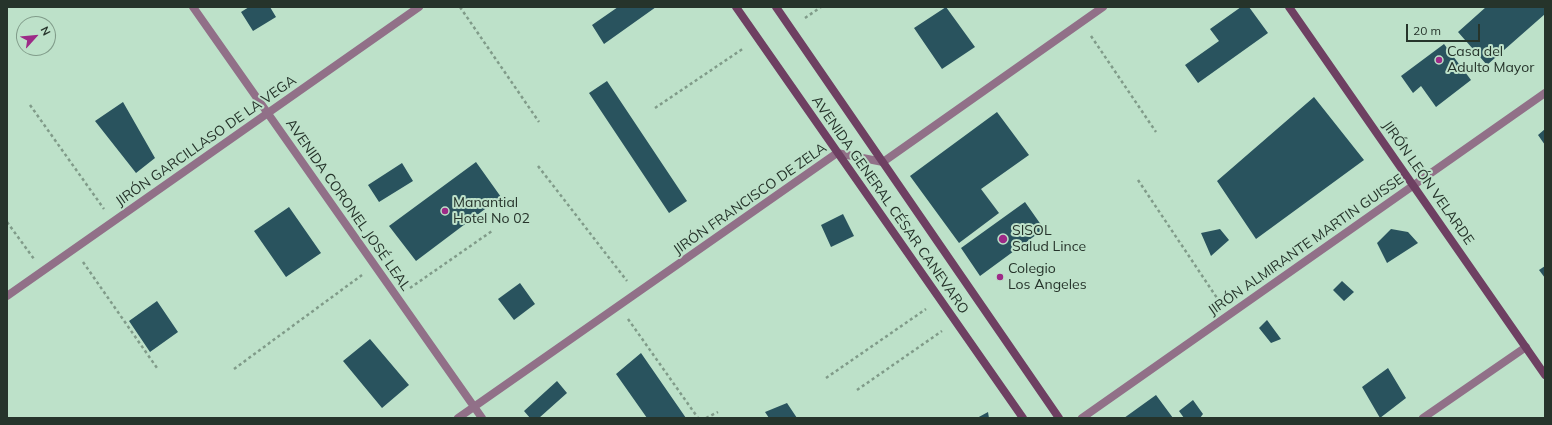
<!DOCTYPE html>
<meta charset="utf-8">
<style>
body{margin:0}
#map{position:relative;width:1552px;height:425px;overflow:hidden;background:#bde1c9;font-family:Mulish,sans-serif}
canvas{display:block}
.frame{position:absolute;inset:0;border:8px solid #26342b;pointer-events:none}
.north{position:absolute;left:16px;top:16px;width:40px;height:40px;box-sizing:border-box;background:#bde1c9;border:1px solid #819c8a;border-radius:50%;rotate:63deg;font-size:11px;font-weight:700;line-height:16px;text-align:center;color:#26342b}
.north::after{content:'';display:block;margin:auto;width:14px;height:18px;background:#9d2a87;clip-path:polygon(50% 0,100% 100%,50% 72%,0 100%)}
.scale{position:absolute;left:1406px;top:24px;width:74px;height:18px;box-sizing:border-box;border:2px solid #26342b;border-top:0;padding-left:5px;font-size:12px;line-height:14px;white-space:nowrap;color:#26342b;-webkit-text-stroke:3px #bde1c9;paint-order:stroke}
</style>
<div id="map">
<canvas width="1552" height="425"></canvas>
<div class="frame"></div>
<div class="north">N</div>
<div class="scale">20 m</div>
</div>
<script>
const ctx = document.querySelector('canvas').getContext('2d');
ctx.lineJoin = 'round';
function paint(path, color) { ctx.fillStyle = color; ctx.fill(path, 'evenodd'); }
const shape = rows => new Path2D(rows.map(r => 'M' + r).join(''));
function strokePath(path, color, width, dash) { ctx.strokeStyle = color; ctx.lineWidth = width; ctx.lineCap = dash ? 'butt' : 'round'; ctx.setLineDash(dash || []); ctx.stroke(path); }
function drawText(font, color, halo, rows, align = 'center') {
  ctx.font = font + ' Mulish,sans-serif'; ctx.lineWidth = 4; ctx.setLineDash([]); ctx.textBaseline = 'middle'; ctx.strokeStyle = halo; ctx.fillStyle = color; for (const [text, x, y, turn = 0] of rows) {
    ctx.save(); ctx.translate(x, y); ctx.rotate((+turn || 0) * Math.PI / 180); ctx.textAlign = isNaN(turn) ? turn : align; if (halo) ctx.strokeText(text, 0, 0); ctx.fillText(text, 0, 0); ctx.restore();
  }
}
paint(shape([
 [249,7,270,7,276,17,253,31,241,12],
 [618,7,656,7,604,44,592,25],
 [946,7,975,47,942,69,914,28],
 [1241,7,1249,7,1268,33,1198,83,1185,65,1219,41,1210,29],
 [1486,7,1545,7,1545,14,1487,65,1458,32],
 [1444,44,1471,80,1436,107,1421,86,1413,93,1401,76],
 [607,81,687,201,669,213,589,93],
 [1314,97,1364,160,1256,239,1217,181],
 [123,102,155,158,136,173,95,121],
 [997,112,1029,155,981,189,999,213,959,243,910,176],
 [1545,129,1545,145,1538,135],
 [476,162,501,197,416,261,389,226],
 [402,163,413,181,379,202,368,185],
 [1025,202,1044,229,980,276,961,248],
 [289,207,321,253,286,277,254,231],
 [843,214,854,236,831,247,821,225],
 [1220,229,1229,240,1211,256,1201,233],
 [1391,229,1408,232,1418,243,1387,263,1377,243],
 [1545,266,1545,278,1539,270],
 [1342,281,1354,292,1344,301,1333,290],
 [520,283,535,304,514,320,498,299],
 [157,301,178,332,150,352,129,321],
 [1267,320,1281,339,1271,343,1259,328],
 [370,339,409,385,382,408,343,361],
 [641,353,686,418,647,418,616,374],
 [1388,368,1406,398,1380,418,1362,387],
 [557,381,567,393,539,418,530,418,524,411],
 [1156,395,1173,418,1124,418],
 [1193,400,1203,414,1200,418,1184,418,1179,411],
 [787,403,797,418,769,418,765,412],
 [988,412,989,418,977,418]
]), '#29535e');
strokePath(shape([
 [460,7,539,122],
 [805,18,821,7],
 [1091,36,1156,132],
 [30,105,104,209],
 [655,108,744,48],
 [538,166,627,281],
 [1138,180,1219,301],
 [7,222,34,259],
 [83,262,157,368],
 [410,288,492,231],
 [628,319,698,418],
 [234,369,362,275],
 [826,378,926,309],
 [857,390,942,331],
 [706,418,718,412]
]), '#809b89', 2.5, [3, 3]);
strokePath(shape([
 [193,7,482,418],
 [7,296,419,7],
 [458,418,837,153,883,162,1103,7],
 [1082,418,1545,93],
 [1423,418,1526,347]
]), '#917088', 8);
strokePath(shape([
 [736,7,1023,418],
 [776,7,1059,418],
 [1289,7,1545,375]
]), '#6e4062', 8);
for (const [x, y, r, color] of [
 [1439,60,4,"#9d2a87"],
 [445,211,4,"#9d2a87"],
 [1003,239,5,"#9d2a87"],
 [1000,277,4,"#9d2a87"]
]) { const dot = new Path2D(); dot.arc(x, y, r, 0, 2 * Math.PI); ctx.fillStyle = color; ctx.fill(dot); strokePath(dot, '#bde1c9', 1.5); }
drawText('14px', '#26342b', '#bde1c9', [
 ["Casa del",1447,52],
 ["Adulto Mayor",1447,68],
 ["Manantial",453,203],
 ["Hotel No 02",453,219],
 ["SISOL",1012,231],
 ["Salud Lince",1012,247],
 ["Colegio",1008,269],
 ["Los Angeles",1008,285]
], 'left');
drawText('14px', '#26342b', '#bde1c9', [
 ["JIRÓN GARCILLASO DE LA VEGA",206,141,-35],
 ["JIRÓN LEÓN VELARDE",1428,183,55],
 ["JIRÓN FRANCISCO DE ZELA",750,199,-35],
 ["AVENIDA CORONEL JOSÉ LEAL",348,205,55],
 ["AVENIDA GENERAL CÉSAR CANEVARO",890,205,55],
 ["JIRÓN ALMIRANTE MARTIN GUISSE",1306,245,-35]
]);
</script>
